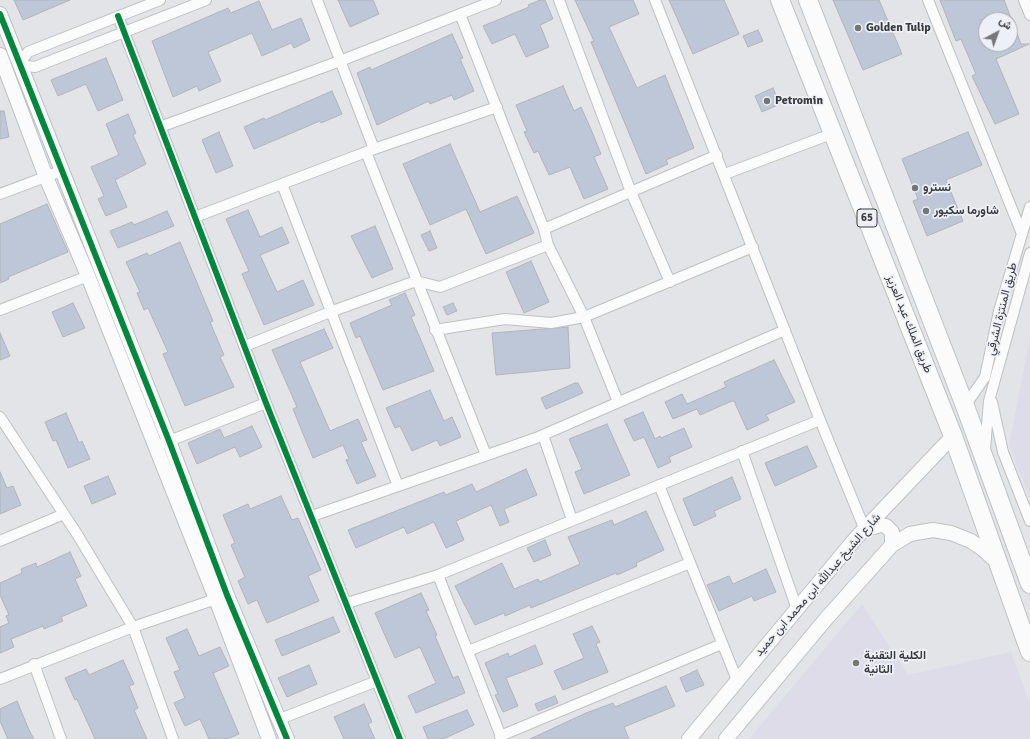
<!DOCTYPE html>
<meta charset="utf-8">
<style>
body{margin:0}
#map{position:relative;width:1030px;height:739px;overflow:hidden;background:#e2e4e7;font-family:Signika,Vazirmatn,sans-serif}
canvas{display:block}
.north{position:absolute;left:978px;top:12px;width:40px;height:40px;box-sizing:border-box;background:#edf1f7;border:1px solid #a5a8ac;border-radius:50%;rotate:41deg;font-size:11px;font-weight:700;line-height:16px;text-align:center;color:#383a3c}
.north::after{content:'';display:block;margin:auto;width:14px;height:18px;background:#747678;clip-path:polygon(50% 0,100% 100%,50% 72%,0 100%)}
</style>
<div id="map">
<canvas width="1030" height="739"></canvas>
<div class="north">ش</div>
</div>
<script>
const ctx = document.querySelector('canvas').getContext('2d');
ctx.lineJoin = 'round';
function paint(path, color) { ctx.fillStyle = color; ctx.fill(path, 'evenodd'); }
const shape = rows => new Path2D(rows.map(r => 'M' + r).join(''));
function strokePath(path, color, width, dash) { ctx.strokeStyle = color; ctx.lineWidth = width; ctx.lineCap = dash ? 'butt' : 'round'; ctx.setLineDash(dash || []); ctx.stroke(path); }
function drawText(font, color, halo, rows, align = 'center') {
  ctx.font = font + ' Signika,Vazirmatn,sans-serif'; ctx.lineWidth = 3.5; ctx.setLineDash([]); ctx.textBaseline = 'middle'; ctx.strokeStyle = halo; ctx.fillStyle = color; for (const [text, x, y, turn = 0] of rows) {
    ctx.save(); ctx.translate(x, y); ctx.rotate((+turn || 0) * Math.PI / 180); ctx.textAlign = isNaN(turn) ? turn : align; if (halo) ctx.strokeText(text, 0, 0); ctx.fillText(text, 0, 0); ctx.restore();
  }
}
paint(shape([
 [1030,338,1030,498,1009,445],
 [862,604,908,675,1011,652,1030,704,1030,739,749,739]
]), '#dedce9');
const building = shape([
 [14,0,70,0,23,20,14,0],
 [338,0,373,0,379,14,350,27,338,0],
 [540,0,545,0,553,19,540,25,549,47,526,57,515,34,492,44,483,26,529,7,528,5,540,0],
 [575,0,633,0,639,14,609,27,637,88,665,75,694,148,666,160,668,164,646,174,591,42,594,41,575,0],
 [669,0,724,0,739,34,693,54,669,0],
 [833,0,879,0,902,54,863,70,833,0],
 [940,0,1004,0,1021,44,1029,44,996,59,1019,114,995,124,972,76,976,74,961,39,956,41,940,0],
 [980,20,1010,20,1010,44,986,44,986,34,980,20],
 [259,1,272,30,301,18,310,40,294,48,291,43,262,56,252,33,208,52,221,81,199,91,197,86,173,97,152,41,228,8,231,13,259,1],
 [758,30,763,41,748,47,743,36,758,30],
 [452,34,463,58,460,59,474,91,454,100,452,95,430,104,429,101,377,125,357,73,370,67,371,70,452,34],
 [106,58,123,100,98,111,86,84,58,96,51,80,106,58],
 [563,86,574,111,581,107,590,127,601,154,594,157,608,189,584,199,570,167,549,175,538,151,534,153,524,132,527,131,516,105,563,86],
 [773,88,780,104,762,112,755,96,773,88],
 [332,91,342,114,321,123,320,121,254,149,244,127,264,118,265,120,332,91],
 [0,111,4,111,9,137,0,139,0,111],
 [128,114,136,133,133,135,146,164,115,180,127,207,106,216,98,199,104,196,91,167,119,155,106,124,128,114],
 [219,132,233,166,216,173,202,140,219,132],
 [968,132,982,165,946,180,963,221,927,236,913,201,918,199,902,159,968,132],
 [450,144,480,212,517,196,534,233,486,254,466,209,430,225,403,164,450,144],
 [47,204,68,252,8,277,9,279,0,283,0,224,47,204],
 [248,210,260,237,282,227,289,243,260,255,277,292,303,280,314,305,264,325,242,274,249,271,226,219,248,210],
 [167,211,174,226,118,248,110,231,132,222,134,225,167,211],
 [375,226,393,269,372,278,351,236,375,226],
 [430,231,437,248,429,251,421,235,430,231],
 [180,242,213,321,210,322,224,355,220,357,234,387,185,406,163,354,168,352,148,308,144,310,137,293,140,292,126,262,147,253,149,256,180,242],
 [531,261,549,302,524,313,506,272,531,261],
 [405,293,415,315,411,317,434,371,383,390,360,336,356,338,350,323,392,305,389,300,405,293],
 [73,303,85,328,63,337,52,312,73,303],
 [453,303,457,311,447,315,443,307,453,303],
 [568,327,570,368,496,375,492,333,568,327],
 [324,329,333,348,300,362,330,431,358,419,367,440,361,442,376,476,357,484,346,460,349,459,343,445,313,458,293,409,297,407,272,350,324,329],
 [0,333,10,356,0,360,0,333],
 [774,360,795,402,766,415,769,420,747,430,734,401,732,401,700,415,697,409,673,419,665,402,682,394,687,404,726,387,724,382,774,360],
 [575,383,578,383,583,393,546,409,541,398,575,383],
 [430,390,444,421,452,417,461,437,440,446,437,440,412,451,400,426,395,428,386,408,430,390],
 [643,412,655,439,660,436,661,438,684,428,692,447,669,457,671,462,658,468,644,437,634,441,624,420,643,412],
 [66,413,79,443,82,441,90,459,68,468,56,440,53,441,45,422,66,413],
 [607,424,630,475,584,494,575,472,582,469,569,439,607,424],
 [252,426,262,447,240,457,235,447,197,464,188,443,220,429,224,438,252,426],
 [807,446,817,467,775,486,765,463,807,446],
 [526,469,537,495,504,509,509,522,500,526,491,505,456,521,464,540,446,548,434,522,407,534,404,527,356,548,348,530,444,492,446,495,472,484,476,492,526,469],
 [0,472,7,488,13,486,21,505,0,514,0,472],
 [108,476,116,494,92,504,84,486,108,476],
 [732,477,741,499,714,511,716,516,694,526,683,499,732,477],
 [281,496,292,520,298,518,321,570,308,576,319,601,267,623,257,600,248,604,238,581,245,577,231,545,235,543,223,515,248,504,250,509,281,496],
 [646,511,664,550,636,563,637,566,617,575,616,573,531,608,530,605,505,616,504,613,475,625,455,586,502,563,514,589,538,579,540,582,580,564,568,537,612,520,614,525,646,511],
 [545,540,551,555,534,562,527,548,545,540],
 [70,552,81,576,75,579,87,606,61,617,63,621,44,629,43,626,11,639,14,647,0,653,0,627,9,623,6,616,9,615,0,595,0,583,22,573,21,569,36,563,37,567,70,552],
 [766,569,776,592,754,601,752,596,719,611,707,585,729,576,733,584,766,569],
 [421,593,429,610,426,611,437,635,435,636,453,678,458,676,465,693,416,713,408,696,436,683,420,647,395,658,375,613,421,593],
 [333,617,340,632,282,656,275,640,333,617],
 [592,626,600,642,596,644,608,672,563,690,554,671,584,658,573,634,592,626],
 [187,629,199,656,220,647,229,666,213,673,239,734,227,739,209,739,200,719,185,726,174,703,185,698,174,672,180,670,166,638,187,629],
 [535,645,543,664,506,678,518,706,503,712,495,695,498,694,485,663,508,653,509,657,535,645],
 [123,660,134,684,129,686,138,708,134,710,147,739,95,739,77,699,75,700,65,678,86,669,89,675,123,660],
 [309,665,317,684,287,697,278,678,309,665],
 [697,670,704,685,686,692,680,678,697,670],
 [666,686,675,706,624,727,629,739,530,739,586,713,613,703,615,707,666,686],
 [555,696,558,703,538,711,535,704,555,696],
 [17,701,29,730,34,739,8,739,0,721,0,709,17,701],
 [364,704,372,722,368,724,375,739,344,739,334,717,364,704],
 [467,710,474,725,443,739,428,739,423,727,467,710]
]);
paint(building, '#bec7d7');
strokePath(building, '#b2b4b6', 1);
const street = shape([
 [160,0,28,52,19,65,35,67,206,0],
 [317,0,374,149],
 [559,0,631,192,670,282],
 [655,0,820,420,865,530],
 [928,0,1022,234],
 [1024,0,1030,15],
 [460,14,544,229,548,245,584,317,618,402],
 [118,16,266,403,400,739],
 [160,127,340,61,496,0],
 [366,152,486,455],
 [725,174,834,133],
 [282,184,398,486],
 [0,194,61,171],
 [195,217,374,149,497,107],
 [544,229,717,155],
 [0,310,88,276],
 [435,330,505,319,551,323,584,317,753,247],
 [245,346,330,312,416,281,440,287,548,245],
 [992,402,1003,452,1030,521],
 [965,406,985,377,999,311,1030,207],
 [0,417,77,534,133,627,173,739],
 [543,435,572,520],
 [164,443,266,403],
 [985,449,989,401,1030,253],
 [742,451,797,609],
 [659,485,737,680],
 [312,516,536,438,785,330],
 [0,541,64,514],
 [438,575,502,739],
 [347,603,438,575,820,420],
 [468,651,690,563],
 [34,664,61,739],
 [0,679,133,627,222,597],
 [280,719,377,681],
 [500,736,722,644]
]);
const secondary = shape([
 [0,14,169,441,227,595,287,739],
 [0,55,46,177,88,276,216,599,269,739],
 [866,529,881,525,886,526,892,532,892,545],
 [689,739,855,539,953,436],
 [726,739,825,620,892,545,910,534,933,530,951,533,971,541,984,550,997,562]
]);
const highway = shape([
 [780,0,953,436,1030,652],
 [808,0,965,406,1030,584]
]);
strokePath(street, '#bec0c2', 12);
strokePath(secondary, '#bec0c2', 16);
strokePath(highway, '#bec0c2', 20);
strokePath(street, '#fbfbfb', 10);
strokePath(secondary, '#fbfbfb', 14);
strokePath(highway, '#fbfbfb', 18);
strokePath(shape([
 [0,14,169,441,227,595,287,739],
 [118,16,266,403,400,739]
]), '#00873e', 6);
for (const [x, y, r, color] of [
 [858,28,4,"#747678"],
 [767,101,4,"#747678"],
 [915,188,4,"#747678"],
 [926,211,4,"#747678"],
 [856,663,4,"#747678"]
]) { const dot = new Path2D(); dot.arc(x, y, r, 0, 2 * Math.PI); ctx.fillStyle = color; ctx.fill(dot); strokePath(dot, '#edf1f7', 1.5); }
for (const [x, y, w] of [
 [867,218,20]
]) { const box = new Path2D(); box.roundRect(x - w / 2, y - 9, w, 18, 3); ctx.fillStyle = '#edf1f7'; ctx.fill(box); strokePath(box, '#383a3c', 1); }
drawText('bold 11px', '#383a3c', null, [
 ["65",867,218]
]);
drawText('bold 12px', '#383a3c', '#edf1f7', [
 ["Golden Tulip",866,28],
 ["Petromin",775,101],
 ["نسترو",923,188],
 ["شاورما سكيور",934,211],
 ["الكلية التقنية",864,656],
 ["الثانية",864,670]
], 'left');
drawText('12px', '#383a3c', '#edf1f7', [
 ["طريق المنتزة الشرقي",1002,309,-76],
 ["طريق الملك عبد العزيز",909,324,68],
 ["شارع الشيخ عبدالله ابن محمد ابن حميد",818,585,-49]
]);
</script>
